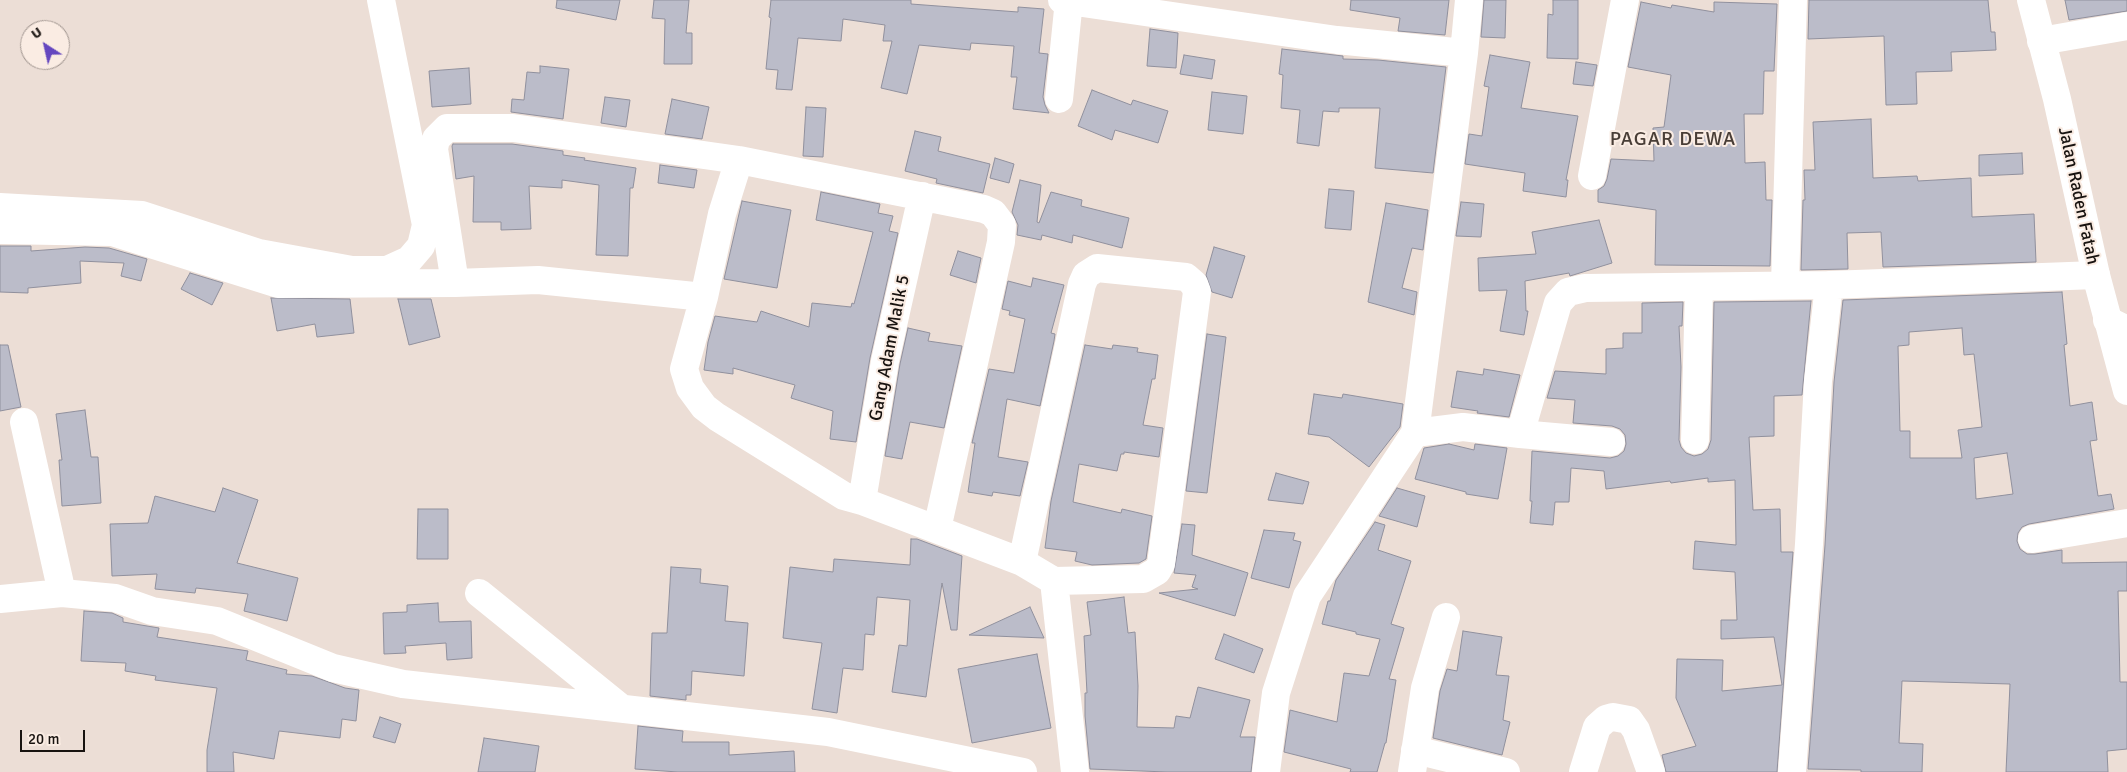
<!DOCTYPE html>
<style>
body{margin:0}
#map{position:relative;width:2127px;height:772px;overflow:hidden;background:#ecded6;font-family:Signika,sans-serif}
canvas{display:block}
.north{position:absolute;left:20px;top:20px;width:50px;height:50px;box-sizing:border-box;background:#faece3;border:1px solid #a0958f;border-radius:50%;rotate:325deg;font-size:14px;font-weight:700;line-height:20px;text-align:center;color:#181310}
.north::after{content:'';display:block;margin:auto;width:18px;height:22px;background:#6446bf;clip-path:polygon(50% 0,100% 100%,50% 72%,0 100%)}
.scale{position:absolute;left:20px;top:730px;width:65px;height:22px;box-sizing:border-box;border:2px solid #181310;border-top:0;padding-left:6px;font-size:15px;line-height:18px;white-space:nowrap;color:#181310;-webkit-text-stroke:4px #faece3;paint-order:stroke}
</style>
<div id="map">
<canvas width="2127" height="772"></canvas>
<div class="north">U</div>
<div class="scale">20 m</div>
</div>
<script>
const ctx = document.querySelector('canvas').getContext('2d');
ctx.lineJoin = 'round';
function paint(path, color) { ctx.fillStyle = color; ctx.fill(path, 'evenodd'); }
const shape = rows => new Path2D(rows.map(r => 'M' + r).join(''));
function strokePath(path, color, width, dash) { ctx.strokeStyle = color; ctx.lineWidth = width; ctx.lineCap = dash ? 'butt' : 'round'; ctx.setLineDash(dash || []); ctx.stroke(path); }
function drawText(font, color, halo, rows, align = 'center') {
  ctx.font = font + ' Signika,sans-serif'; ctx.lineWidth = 4; ctx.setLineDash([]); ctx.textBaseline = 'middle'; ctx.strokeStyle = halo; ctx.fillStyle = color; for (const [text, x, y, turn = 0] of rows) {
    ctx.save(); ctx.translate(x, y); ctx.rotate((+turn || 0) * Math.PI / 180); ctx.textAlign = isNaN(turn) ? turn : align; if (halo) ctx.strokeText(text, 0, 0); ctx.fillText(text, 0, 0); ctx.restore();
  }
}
const building = shape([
 [557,0,620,0,616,20,556,8,557,0],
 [654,0,689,0,686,33,692,33,692,64,664,64,665,19,652,18,654,0],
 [771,0,911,0,911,4,1018,12,1018,7,1044,9,1039,53,1048,54,1043,97,1045,105,1049,113,1013,109,1017,77,1011,77,1014,46,971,43,970,50,919,45,907,94,881,88,892,41,883,41,885,25,843,19,841,41,798,38,792,90,776,89,778,70,766,69,771,18,769,17,771,0],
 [1351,0,1449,0,1445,35,1398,31,1400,18,1350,10,1351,0],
 [1484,0,1506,0,1505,38,1481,37,1484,0],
 [1553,0,1578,0,1578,59,1547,58,1548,14,1553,15,1553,0],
 [1809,0,1988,0,1991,32,1995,32,1996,50,1951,52,1952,71,1916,72,1917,104,1886,105,1884,36,1808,39,1809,0],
 [2065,0,2127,0,2127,11,2069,20,2065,0],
 [1641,2,1671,8,1672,5,1714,12,1714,2,1777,4,1774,71,1764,71,1763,114,1744,114,1745,163,1765,162,1766,200,1772,200,1770,266,1655,265,1656,210,1598,202,1598,190,1604,186,1607,179,1611,159,1654,161,1653,128,1664,127,1671,75,1628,67,1641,2],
 [1150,29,1178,33,1176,68,1147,66,1150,29],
 [1282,49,1343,56,1343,59,1378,60,1446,67,1433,173,1375,168,1380,108,1339,108,1339,112,1323,111,1319,146,1297,143,1300,110,1281,108,1283,75,1279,74,1282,49],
 [1184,55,1215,60,1212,79,1180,74,1184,55],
 [1490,55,1530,62,1521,108,1578,116,1566,180,1568,180,1566,197,1523,191,1525,173,1465,164,1469,134,1482,136,1489,87,1484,86,1490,55],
 [1576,62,1597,65,1593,86,1573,84,1576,62],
 [540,66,569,69,563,119,511,112,512,99,524,100,527,72,540,73,540,66],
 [469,68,471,104,432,107,429,71,469,68],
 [1092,90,1131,105,1133,100,1168,111,1158,143,1115,130,1112,140,1078,126,1092,90],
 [1212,92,1247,96,1243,134,1208,130,1212,92],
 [605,97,630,100,626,127,601,123,605,97],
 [672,99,709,107,702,139,665,134,672,99],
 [806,107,826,108,823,157,803,156,806,107],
 [1871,119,1873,178,1917,176,1918,181,1971,178,1972,217,2034,214,2036,262,1883,267,1881,232,1847,233,1848,269,1801,270,1803,200,1805,200,1804,170,1815,170,1813,122,1871,119],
 [915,131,941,137,938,151,990,164,983,193,936,183,937,179,905,171,915,131],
 [453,144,512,144,563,151,563,155,585,158,584,160,636,168,633,188,630,188,628,256,596,255,599,185,562,180,562,188,529,186,531,229,501,230,501,222,473,222,474,176,456,179,452,146,453,144],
 [2022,153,2023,174,1979,176,1979,155,2022,153],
 [995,158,1014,164,1009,183,990,178,995,158],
 [660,165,697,170,694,188,658,183,660,165],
 [1020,180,1041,185,1037,222,1039,223,1051,192,1082,200,1081,206,1129,218,1122,248,1073,235,1072,243,1042,235,1041,240,1017,235,1018,225,1012,212,1020,180],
 [1329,189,1354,191,1351,230,1325,228,1329,189],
 [821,192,880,204,878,213,893,216,889,231,898,233,870,358,856,442,830,439,833,411,791,398,795,385,733,368,733,374,704,370,708,342,715,316,757,322,761,311,809,327,812,303,851,307,852,303,854,304,873,232,816,220,821,192],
 [742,201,791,210,777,288,724,279,742,201],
 [1461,202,1484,204,1481,237,1456,236,1461,202],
 [1386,203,1428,210,1423,250,1412,248,1402,288,1417,292,1414,315,1368,302,1386,203],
 [1599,220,1612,263,1570,276,1569,273,1525,281,1526,311,1528,311,1524,335,1500,331,1507,290,1479,291,1478,258,1536,254,1532,232,1599,220],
 [0,246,31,246,31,251,85,247,109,248,147,259,141,281,121,276,124,263,80,261,81,283,28,288,28,293,0,292,0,246],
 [1214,247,1245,256,1232,298,1212,292,1206,275,1214,247],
 [958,251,981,258,976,283,950,275,958,251],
 [190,273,223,283,212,305,181,289,190,273],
 [1033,278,1064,285,1051,333,1055,334,1054,341,1040,406,1007,399,998,457,1028,462,1020,496,993,492,992,496,968,492,975,443,972,443,989,369,1014,373,1025,319,1009,315,1010,311,1002,309,1008,281,1031,287,1033,278],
 [2062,292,2067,344,2064,345,2070,406,2092,402,2097,440,2090,441,2098,496,2111,494,2114,509,2029,524,2022,527,2018,533,2017,541,2020,549,2027,554,2035,554,2062,550,2062,563,2127,562,2127,591,2118,591,2120,682,2127,682,2127,749,2107,751,2108,772,2006,772,2010,684,1902,681,1899,743,1923,744,1922,772,1861,772,1861,770,1808,769,1825,545,1834,382,1843,300,2062,292],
 [1962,328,1964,355,1974,354,1982,427,1958,430,1962,458,1910,458,1910,431,1900,431,1898,346,1909,345,1909,332,1962,328],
 [2007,453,2013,494,1976,499,1974,458,2007,453],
 [271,298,350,299,354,333,317,337,315,324,277,331,271,298],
 [398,299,431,299,440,337,409,345,398,299],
 [1811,301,1802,395,1774,396,1774,436,1749,437,1753,510,1780,509,1781,552,1793,552,1777,772,1666,772,1662,755,1696,746,1676,698,1677,659,1723,660,1722,691,1782,685,1774,637,1721,639,1721,620,1737,620,1735,572,1693,569,1695,541,1736,545,1735,480,1708,482,1708,478,1671,483,1670,481,1606,489,1604,471,1571,468,1569,502,1555,502,1553,525,1530,523,1532,501,1530,501,1532,451,1610,458,1618,456,1624,451,1626,444,1625,435,1620,429,1612,426,1573,423,1575,400,1547,398,1555,371,1606,374,1606,349,1623,348,1623,333,1642,333,1642,303,1683,302,1682,326,1679,326,1681,367,1679,440,1681,447,1686,453,1694,456,1702,454,1708,449,1711,440,1714,302,1811,301],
 [908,328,930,333,928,341,962,346,944,428,910,422,902,459,885,456,900,364,908,328],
 [1207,334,1226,337,1207,493,1186,491,1207,334],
 [0,345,8,345,21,407,0,411,0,345],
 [1085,345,1112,349,1113,345,1138,348,1137,352,1158,355,1155,379,1152,379,1143,425,1163,428,1159,457,1124,452,1124,454,1121,454,1117,471,1079,464,1073,502,1121,513,1122,509,1152,516,1146,559,1139,563,1092,565,1075,561,1077,552,1045,548,1051,501,1085,345],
 [1484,369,1520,375,1509,417,1477,413,1478,411,1451,407,1457,371,1483,375,1484,369],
 [1314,394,1342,398,1343,394,1403,404,1400,427,1369,467,1329,437,1308,434,1314,394],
 [85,410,91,457,98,457,101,503,62,506,59,460,62,460,56,414,85,410],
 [1449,444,1474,450,1475,444,1507,448,1498,499,1466,494,1466,492,1415,479,1424,448,1449,444],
 [1276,473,1309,482,1303,504,1268,500,1276,473],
 [223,488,258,500,237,563,298,578,287,621,244,611,248,594,196,588,195,593,155,589,157,574,112,576,110,524,148,523,155,496,215,512,223,488],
 [1397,488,1425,496,1417,527,1379,516,1397,488],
 [418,509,448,509,448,559,417,559,418,509],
 [1375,522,1385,525,1378,550,1411,561,1391,624,1404,628,1389,679,1396,680,1386,743,1385,743,1377,772,1350,772,1351,769,1284,752,1290,710,1337,722,1344,673,1369,676,1380,639,1356,634,1356,632,1322,624,1328,601,1330,601,1336,580,1375,522],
 [1182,524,1195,525,1192,555,1248,573,1235,616,1159,593,1198,589,1192,587,1196,575,1174,573,1182,524],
 [1264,530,1295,533,1293,540,1301,542,1289,588,1251,578,1264,530],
 [911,539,917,539,962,556,957,630,951,630,942,583,926,697,892,692,899,645,907,646,910,600,877,597,874,635,865,634,863,670,843,668,837,713,812,709,822,643,783,638,790,567,833,572,834,559,910,565,911,539],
 [671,567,701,569,700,583,728,586,725,621,748,623,744,676,692,671,691,695,686,695,686,700,650,696,652,633,667,633,671,567],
 [1124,597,1128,633,1135,632,1138,686,1137,727,1174,728,1176,716,1190,718,1198,687,1250,700,1240,737,1255,737,1251,772,1167,772,1090,769,1085,716,1085,693,1087,693,1084,636,1091,635,1087,602,1124,597],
 [438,603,439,622,471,621,472,658,447,660,446,643,405,646,406,653,384,654,383,613,407,612,407,605,438,603],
 [1030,607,1044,638,969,635,1030,607],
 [84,611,112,613,123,618,123,622,159,628,157,637,248,651,246,660,287,670,286,674,312,676,345,688,359,690,356,721,342,719,340,738,279,731,274,759,233,752,234,772,207,772,207,750,217,688,155,680,156,676,125,671,126,663,81,661,84,611],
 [1463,631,1502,637,1496,675,1509,676,1503,720,1510,722,1502,755,1433,738,1440,691,1447,669,1457,671,1463,631],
 [1224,634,1263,649,1254,673,1215,659,1224,634],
 [1037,654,1051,728,972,743,958,669,1037,654],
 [380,717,401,724,395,743,373,737,380,717],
 [638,726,683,731,682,742,729,742,729,755,794,751,795,772,678,772,635,769,638,726],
 [484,738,539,746,535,772,478,772,484,738]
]);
paint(building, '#bbbcc9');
strokePath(building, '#90909d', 1);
strokePath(shape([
 [1062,0,1337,40,1464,53],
 [2041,41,2127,26],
 [1059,99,1069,0],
 [739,160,722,214,704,297,684,369,690,388,704,407,717,417,844,496,862,501,1022,562],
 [1592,176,1625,0],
 [0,207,142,215,259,253,352,270,387,270,409,260,421,246,426,225,381,0],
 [0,230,112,232,278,284,455,283,538,280,704,297],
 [455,283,434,149,436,139,447,128,513,128,739,160,984,209,993,213,1002,225,1001,242,937,529],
 [1785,285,1793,0],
 [2107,320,2127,330],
 [24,422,62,593],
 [1415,433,1463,427,1520,434,1611,442],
 [1520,434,1558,303,1568,292,1585,288,1829,285],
 [1695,440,1699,288],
 [862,501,885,361,922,196],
 [2032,539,2127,523],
 [1054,581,1143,579,1157,571,1161,564,1197,292,1194,284,1186,277,1097,268,1086,275,1082,284,1022,562,1054,581,1075,772],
 [479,593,621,708],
 [0,599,62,593,115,598,152,611,217,621,333,668,403,684,828,732,1023,772],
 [1415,750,1506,772],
 [1266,772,1276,693,1307,596,1415,433,1464,53,1469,0],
 [1412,772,1425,688,1446,617],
 [1583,772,1597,727,1606,719,1613,717,1629,720,1636,730,1651,772],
 [1792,772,1809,544,1818,381,1829,285,2096,275]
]), '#fff', 28);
strokePath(shape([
 [2031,0,2057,99,2096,275,2127,391]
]), '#fff', 28);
drawText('18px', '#181310', '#faece3', [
 ["Jalan Raden Fatah",2078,196,78],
 ["Gang Adam Malik 5",890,348,-79]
]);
ctx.letterSpacing = '1px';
drawText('20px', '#493e37', '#faece3', [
 ["PAGAR DEWA",1673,140]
]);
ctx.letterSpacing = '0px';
</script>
